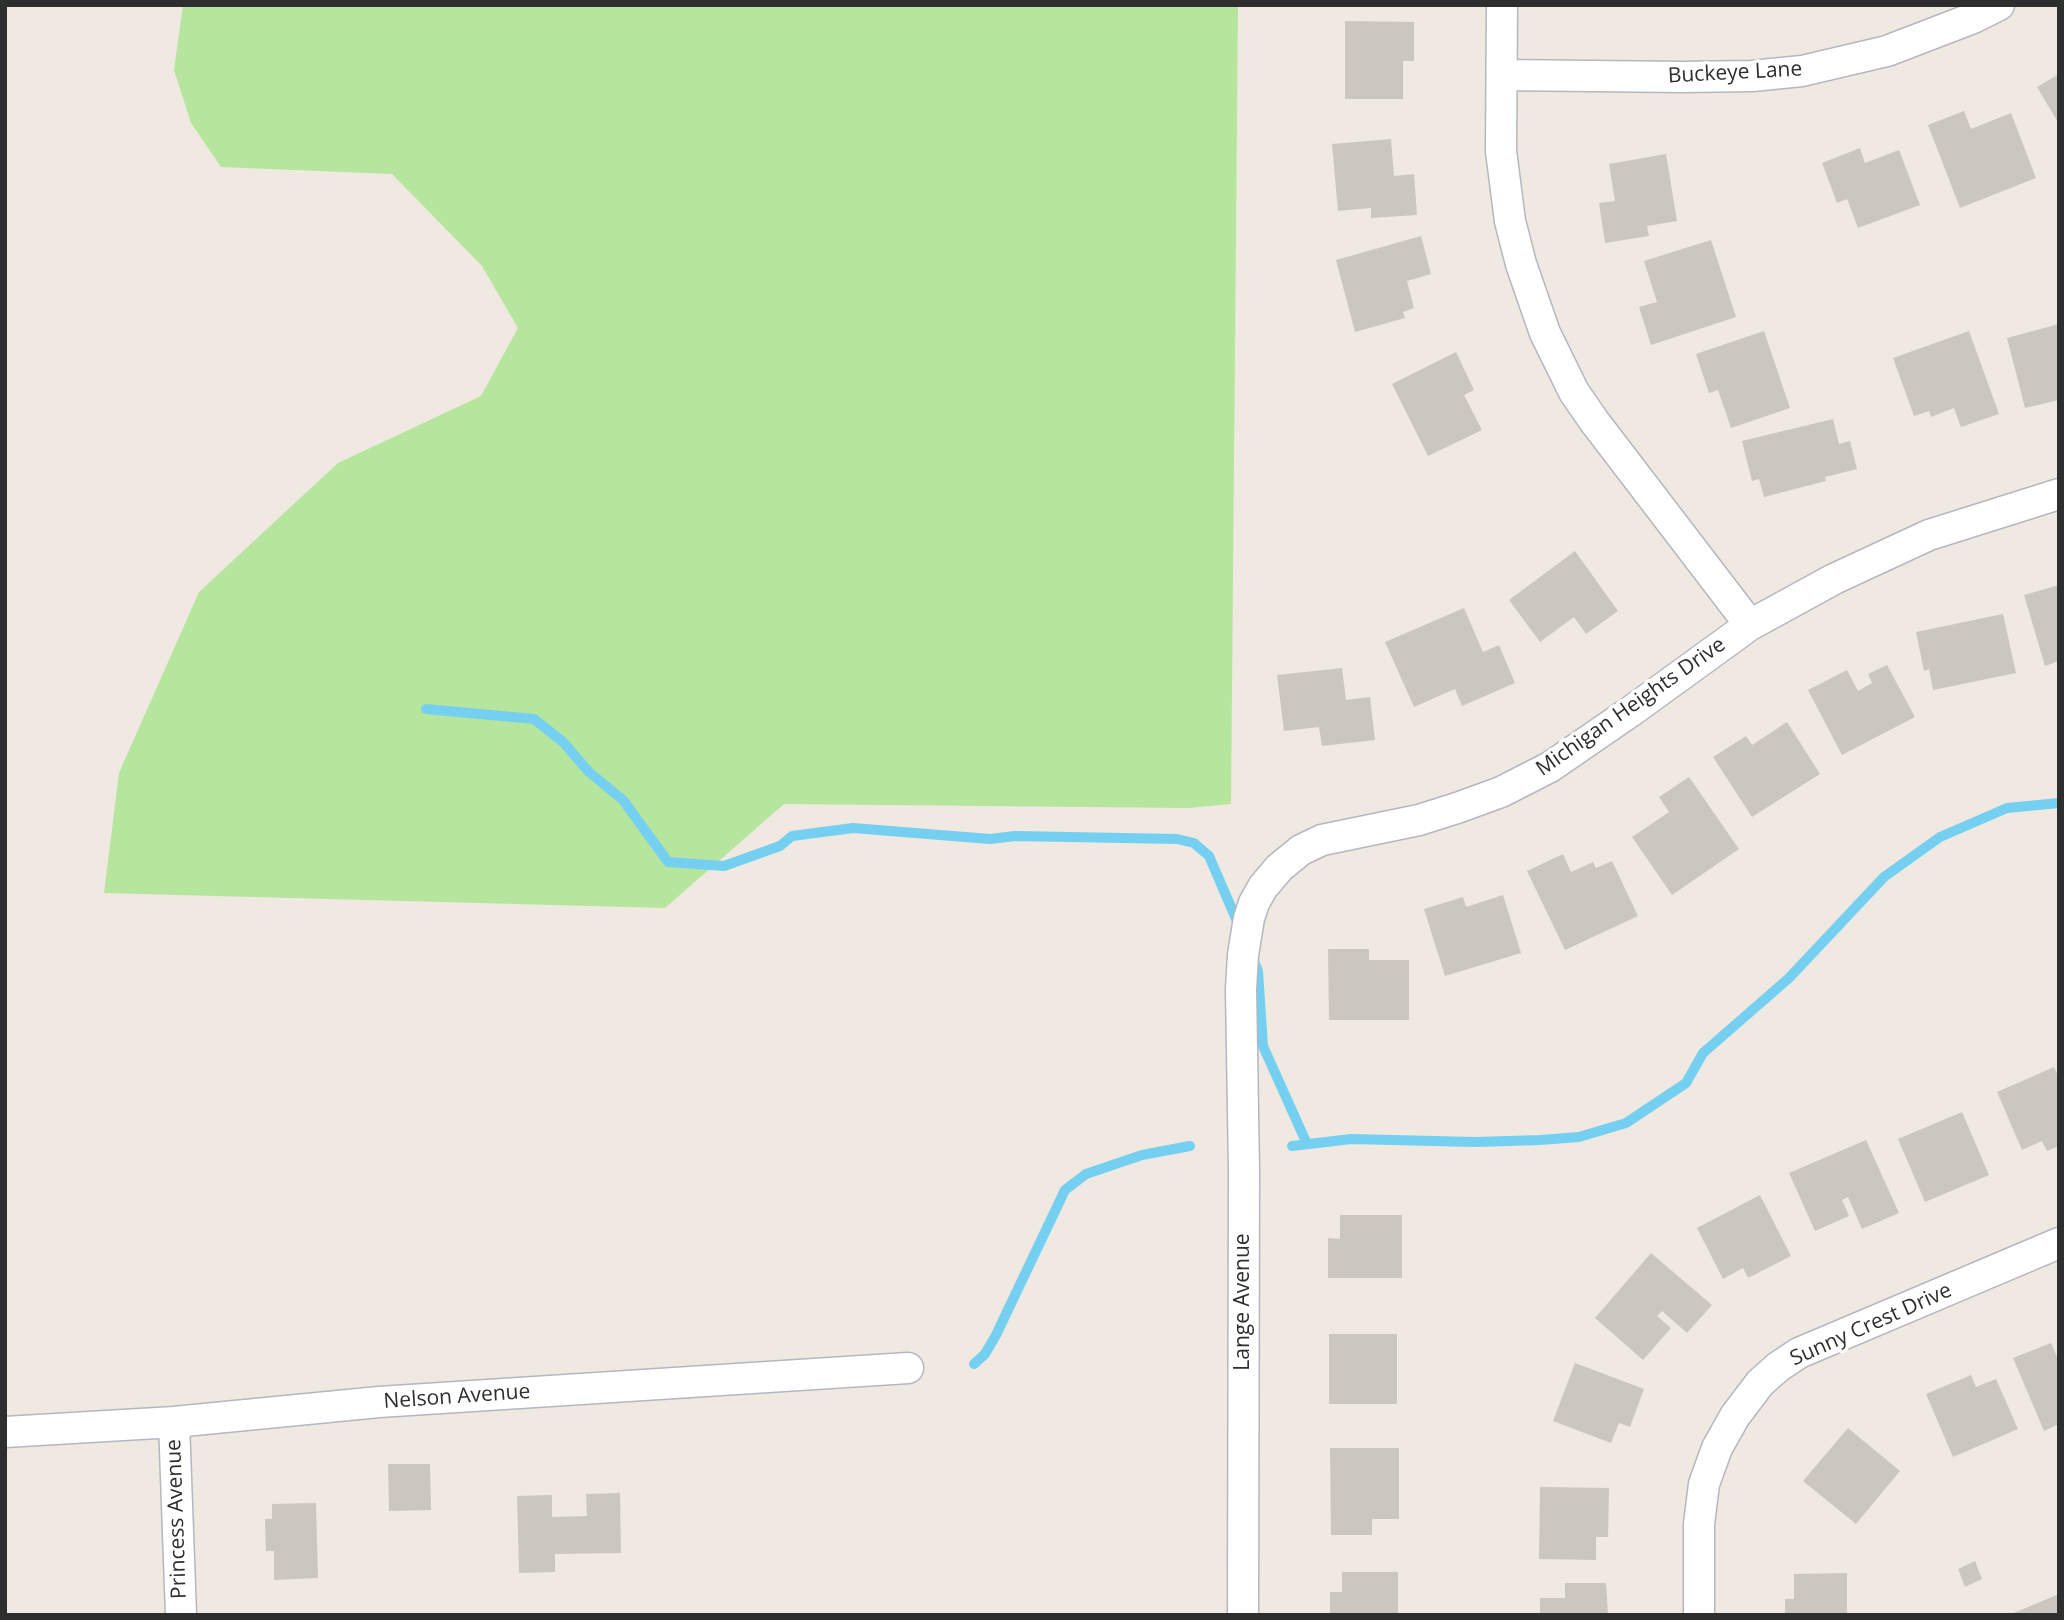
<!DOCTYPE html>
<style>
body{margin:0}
#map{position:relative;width:2064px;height:1620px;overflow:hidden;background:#efe9e1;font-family:"Open Sans",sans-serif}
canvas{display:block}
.frame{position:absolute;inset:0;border:7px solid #2e2e2e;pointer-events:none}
</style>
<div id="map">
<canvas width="2064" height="1620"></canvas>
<div class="frame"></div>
</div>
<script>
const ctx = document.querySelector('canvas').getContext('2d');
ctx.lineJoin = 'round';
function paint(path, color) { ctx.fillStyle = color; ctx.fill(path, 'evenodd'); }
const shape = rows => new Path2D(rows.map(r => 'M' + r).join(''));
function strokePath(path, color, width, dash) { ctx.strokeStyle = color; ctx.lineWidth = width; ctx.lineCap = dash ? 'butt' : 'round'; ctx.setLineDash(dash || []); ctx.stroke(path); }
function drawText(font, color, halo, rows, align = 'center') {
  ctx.font = font + ' "Open Sans",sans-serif'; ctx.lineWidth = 7; ctx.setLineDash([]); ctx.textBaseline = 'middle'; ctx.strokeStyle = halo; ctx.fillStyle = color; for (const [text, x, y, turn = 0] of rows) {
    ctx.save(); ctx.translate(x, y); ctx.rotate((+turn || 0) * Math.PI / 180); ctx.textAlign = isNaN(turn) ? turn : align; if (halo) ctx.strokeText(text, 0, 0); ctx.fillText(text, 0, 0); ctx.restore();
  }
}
paint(shape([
 [183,5,1238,5,1231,804,1188,808,784,804,665,908,104,893,119,773,199,592,338,463,481,396,518,328,482,266,392,174,221,167,191,123,174,70]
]), '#b6e59e');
strokePath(shape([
 [426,709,534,719,563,742,589,772,623,800,668,862,724,866,780,846,792,836,853,828,990,839,1015,836,1177,839,1194,843,1209,856,1240,928],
 [1252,956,1258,971,1263,1046,1307,1144],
 [1292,1146,1351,1139,1475,1142,1540,1140,1579,1137,1626,1123,1686,1083,1703,1053,1789,978,1884,877,1940,837,2007,808,2059,803],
 [974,1364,985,1354,996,1335,1065,1190,1086,1174,1142,1155,1190,1146]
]), '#75cff0', 10);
paint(shape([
 [1345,21,1414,22,1414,61,1403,61,1403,99,1345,99],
 [2059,74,2059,124,2037,87],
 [1964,111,1971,129,2011,113,2036,178,1960,208,1928,125],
 [1391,139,1394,176,1414,174,1417,215,1371,218,1371,208,1338,211,1332,144],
 [1860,148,1865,163,1899,150,1920,205,1858,228,1847,199,1837,203,1822,163],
 [1666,154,1677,221,1647,226,1649,236,1605,243,1599,203,1615,201,1609,164],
 [1421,236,1431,274,1407,281,1414,308,1403,312,1405,318,1355,332,1336,260],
 [1711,240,1736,317,1651,345,1639,307,1657,302,1644,261],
 [2059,324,2059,400,2025,408,2007,338],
 [1764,331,1790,408,1731,428,1718,390,1709,393,1696,354],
 [1969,331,1999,414,1961,427,1954,408,1931,417,1929,411,1914,416,1893,358],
 [1456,352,1474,390,1464,395,1482,430,1428,456,1392,384],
 [1833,419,1839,444,1850,441,1857,469,1825,477,1826,481,1764,497,1759,479,1752,481,1742,441],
 [1575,551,1618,611,1586,634,1574,617,1540,642,1509,600],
 [2059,585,2059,661,2045,666,2024,595],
 [1464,608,1483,652,1499,645,1515,683,1462,706,1455,689,1414,707,1385,642],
 [2003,614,2016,673,1933,690,1929,669,1924,671,1916,632],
 [1887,665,1915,717,1842,755,1808,690,1847,670,1858,691,1872,683,1868,674],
 [1342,668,1346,700,1370,697,1375,740,1322,746,1319,727,1284,731,1277,675],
 [1787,722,1820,774,1752,817,1713,757,1746,736,1752,745],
 [1689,777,1739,849,1672,895,1632,837,1669,812,1659,797],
 [1563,854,1571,872,1593,862,1596,868,1612,861,1638,916,1565,950,1527,871],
 [1503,895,1521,953,1445,976,1424,909,1463,897,1466,907],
 [1328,949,1369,949,1369,960,1409,960,1409,1020,1329,1020],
 [2054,1067,2059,1078,2059,1146,2047,1151,2042,1141,2022,1150,1997,1092],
 [1962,1112,1989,1175,1925,1202,1898,1139],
 [1866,1140,1899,1213,1862,1229,1848,1197,1842,1200,1849,1216,1815,1231,1789,1173],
 [1760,1195,1791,1256,1748,1278,1743,1268,1723,1279,1697,1228],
 [1340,1215,1402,1215,1402,1278,1328,1278,1328,1238,1340,1239],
 [1651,1253,1712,1305,1687,1333,1662,1311,1657,1316,1671,1328,1643,1360,1595,1318],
 [1329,1334,1397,1334,1397,1404,1329,1404],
 [2051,1343,2059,1361,2059,1424,2044,1431,2013,1358],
 [1575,1363,1644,1389,1630,1427,1619,1423,1611,1443,1553,1421],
 [1971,1375,1976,1387,1996,1379,2018,1429,1953,1457,1926,1394],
 [1848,1428,1900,1471,1856,1524,1803,1481],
 [1330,1448,1399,1448,1399,1519,1372,1519,1372,1535,1331,1535],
 [388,1464,430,1464,431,1510,389,1511],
 [1540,1487,1609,1488,1608,1537,1596,1537,1596,1560,1539,1559],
 [620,1493,621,1553,555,1554,555,1572,519,1573,517,1496,552,1495,552,1517,587,1516,586,1494],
 [316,1503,318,1578,274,1580,274,1551,266,1551,265,1519,272,1519,272,1504],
 [1975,1561,1982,1579,1965,1587,1958,1569],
 [1342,1572,1398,1572,1398,1615,1330,1615,1330,1592,1342,1592],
 [1847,1573,1847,1615,1785,1615,1785,1599,1794,1599,1794,1574],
 [1565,1583,1606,1583,1608,1615,1540,1615,1540,1598,1565,1598],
 [2059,1594,2059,1615,2009,1615]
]), '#cbc7bf');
const minor = shape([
 [1502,5,1501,151,1510,221,1521,264,1545,333,1574,392,1594,421,1750,625],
 [1502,75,1682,77,1752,76,1802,71,1887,51,1973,18,1999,5],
 [174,1422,181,1615],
 [5,1432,174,1422,379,1402,908,1368],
 [1243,1615,1244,1171,1241,989,1243,955,1249,918,1254,903,1263,887,1279,868,1301,850,1322,840,1419,820,1457,808,1501,792,1550,767,1630,712,1750,625,1834,579,1929,535,2059,494],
 [1699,1615,1699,1524,1704,1484,1717,1448,1735,1416,1760,1383,1778,1367,1799,1353,2059,1243]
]);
strokePath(minor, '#b4b7c1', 33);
strokePath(minor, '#fff', 30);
drawText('21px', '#2e2e2e', '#fff', [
 ["Buckeye Lane",1735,73,-3],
 ["Michigan Heights Drive",1631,707,-35],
 ["Lange Avenue",1243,1302,-90],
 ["Sunny Crest Drive",1871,1325,-24],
 ["Nelson Avenue",457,1397,-4],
 ["Princess Avenue",177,1519,-92]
]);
</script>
